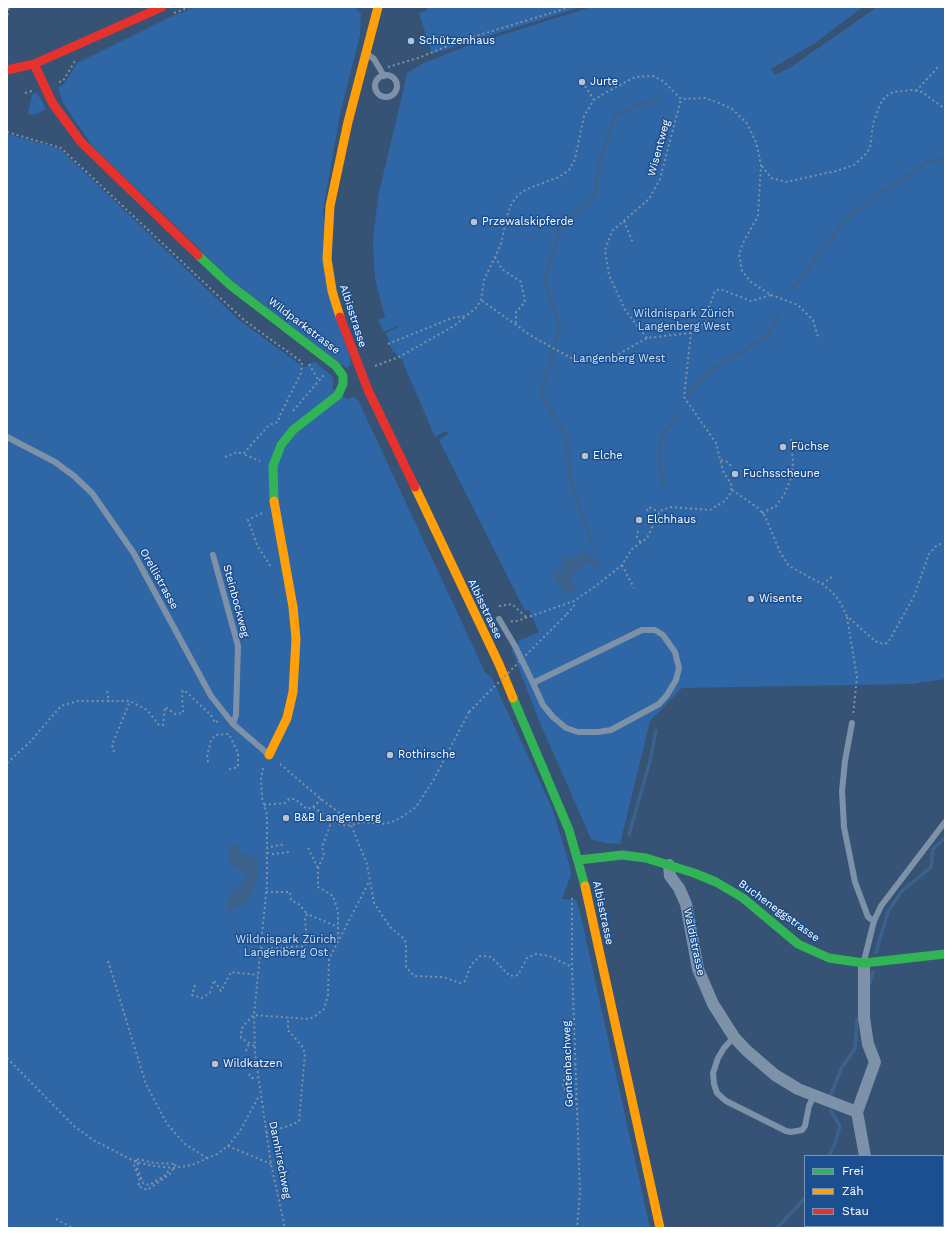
<!DOCTYPE html>
<meta charset="utf-8">
<style>
body{margin:0}
#map{position:relative;width:952px;height:1235px;overflow:hidden;background:#365274;font-family:"Work Sans",sans-serif}
canvas{display:block}
.frame{position:absolute;inset:0;border:8px solid #fff;pointer-events:none}
.legend{position:absolute;left:804px;top:1155px;width:140px;height:72px;box-sizing:border-box;background:#1b4f8f;border:1px solid #7695bc;margin:0;padding:5px 7px;list-style:none;font-size:12px;color:#fff}
.legend li{display:flex;align-items:center;gap:8px;height:20px}
.legend b{width:20px;border:1px solid #7695bc}
</style>
<div id="map">
<canvas width="952" height="1235"></canvas>
<div class="frame"></div>
<ul class="legend">
<li><b style="height:5px;background:#30b455"></b>Frei</li>
<li><b style="height:5px;background:#ff9f0a"></b>Zäh</li>
<li><b style="height:5px;background:#e5322d"></b>Stau</li>
</ul>
</div>
<script>
const ctx = document.querySelector('canvas').getContext('2d');
ctx.lineJoin = 'round';
function paint(path, color) { ctx.fillStyle = color; ctx.fill(path, 'evenodd'); }
const shape = rows => new Path2D(rows.map(r => 'M' + r).join(''));
function strokePath(path, color, width, dash) { ctx.strokeStyle = color; ctx.lineWidth = width; ctx.lineCap = dash ? 'butt' : 'round'; ctx.setLineDash(dash || []); ctx.stroke(path); }
function drawText(font, color, halo, rows, align = 'center') {
  ctx.font = font + ' "Work Sans",sans-serif'; ctx.lineWidth = 3; ctx.setLineDash([]); ctx.textBaseline = 'middle'; ctx.strokeStyle = halo; ctx.fillStyle = color; for (const [text, x, y, turn = 0] of rows) {
    ctx.save(); ctx.translate(x, y); ctx.rotate((+turn || 0) * Math.PI / 180); ctx.textAlign = isNaN(turn) ? turn : align; if (halo) ctx.strokeText(text, 0, 0); ctx.fillText(text, 0, 0); ctx.restore();
  }
}
paint(shape([
 [196,7,355,7,361,14,360,35,340,114,323,211,351,365,346,368,235,283,93,147,63,103,58,87,64,84,77,63,170,17],
 [424,7,581,7,432,54,419,13,428,10],
 [591,7,863,7,815,43,771,69,775,75,791,67,877,7,945,7,945,679,911,684,682,688,650,721,620,844,605,843,591,839,540,723,511,648,519,644,518,641,539,632,529,610,525,611,439,440,448,434,446,431,435,437,402,360,392,350,386,333,399,326,399,325,384,332,378,320,385,317,375,279,373,241,378,197,408,70,409,72,422,64,464,47],
 [37,93,46,109,34,115,28,114,32,94],
 [7,134,60,149,238,319,302,366,306,367,314,361,332,376,334,381,332,388,347,399,353,397,358,400,486,674,491,676,552,808,569,863,571,875,562,899,576,900,580,912,650,1228,7,1228]
]), '#2f66a5');
paint(shape([
 [585,550,601,565,596,569,589,561,570,579,578,587,570,594,567,593,555,582,554,572,561,569,561,564,565,558,577,558],
 [239,844,240,853,257,858,258,880,245,907,241,905,227,914,228,899,236,887,240,885,246,875,231,865,228,846]
]), '#3b618d');
strokePath(shape([
 [793,289,843,223,871,198,896,184,927,162,945,159],
 [687,396,701,380,713,369,768,336,778,316],
 [664,485,659,460,661,437,679,415],
 [594,547,572,488,566,437,541,392,560,328,545,280,560,227,595,197,599,164,616,114,659,98],
 [629,835,650,761,656,731],
 [876,952,888,912,901,892,931,867,933,849,945,838],
 [869,985,873,972],
 [831,1094,842,1067,855,1049,857,1019],
 [829,1156,835,1143,840,1126,831,1111],
 [777,1228,805,1198]
]), '#3b618d', 3.5);
strokePath(shape([
 [174,13,190,7],
 [7,20,9,7],
 [388,67,418,58,460,41,570,7],
 [59,82,63,81,75,61],
 [585,86,594,100],
 [916,91,939,66],
 [25,93,32,91],
 [7,132,61,148,244,320,302,362,301,373,280,415,278,422,269,425,243,454,260,461],
 [762,166,771,178,786,182,836,171,854,165,865,155,870,148,873,124,880,104,885,97,893,92,912,90,922,92,945,109],
 [624,221,633,243],
 [495,257,502,269,521,282,525,302,516,312,516,324],
 [771,295,798,305,813,320,818,337],
 [647,338,625,310,609,275,605,250,612,231,649,199,660,179,681,99],
 [388,344,452,318,466,316,477,307,481,300,484,280,501,244,508,212,512,203,518,195,527,189,559,177,569,170,575,159,584,116,594,100,605,93,635,77,653,76,663,81,681,99,705,98,719,103,732,109,746,122,756,142,761,165,758,216,744,241,739,254,742,271,751,282,771,295,751,301,720,289,715,291,709,307,706,322,691,333,647,338,615,356,595,361,573,359,533,337,481,300],
 [309,364,319,381],
 [375,366,399,357,454,326,466,316],
 [293,411,324,375],
 [225,457,237,452,243,454],
 [721,460,728,462,731,466],
 [732,490,758,508,765,516,780,552,789,566,822,584,832,592,840,602,847,616,875,641,880,643,885,644,889,641,914,596,929,554,937,545,945,543],
 [647,511,649,507,659,512],
 [262,513,248,520,257,545,271,567],
 [762,513,776,506,784,495,791,478,793,464,791,436],
 [638,531,637,537,641,543],
 [622,565,634,588],
 [822,584,832,577],
 [499,606,512,604,526,617],
 [567,614,574,606,574,601],
 [847,617,857,677,853,716],
 [511,621,514,622,574,601,597,585,622,565,632,549,647,538,660,511,670,507,710,510,725,501,730,494,732,486,723,471,716,443,684,397,691,333],
 [107,691,109,702],
 [114,752,112,745,130,701],
 [208,762,207,756,211,741,215,735,229,734,238,753,238,767,227,770],
 [7,763,29,743,61,706,78,701,130,701,147,710,159,725,163,725,165,707,175,714,183,713,182,692,184,690,211,715,215,723,219,720],
 [280,764,321,799,349,820,367,864,374,903,390,927,403,938,406,943,406,967,414,976,443,977,460,983,465,981,471,965,480,956,491,957,510,976,518,975,527,958,536,954,549,956,572,967],
 [263,768,261,779,262,798,267,815,267,884,254,1015,255,1053,271,1164,285,1228],
 [264,805,285,803,289,799,295,799,307,809,313,807,337,823,347,826,363,822,382,824,392,822,402,817,416,807,434,779,469,712],
 [313,807,321,799],
 [332,820,322,847,324,855,318,868,318,887,333,896,338,911,338,940],
 [266,848,285,844],
 [308,848,318,868],
 [267,853,273,854,289,852],
 [266,892,290,892,291,900,300,905,307,914],
 [572,898,572,967,580,1192,577,1228],
 [261,949,305,946,307,940,305,919,307,914,338,927],
 [246,956,260,957],
 [108,961,146,1084,167,1124,185,1144,207,1158],
 [195,985,192,995,202,998,210,993,214,980,221,991,231,972,258,975],
 [254,1046,241,1038,241,1033,243,1026,254,1015,308,1019,314,1017,324,1009,328,995,329,959,369,882],
 [246,1051,249,1043],
 [7,1058,74,1126,93,1140,136,1162,154,1166,174,1168,192,1165,217,1154,228,1146,240,1131,259,1096],
 [576,1064,565,1074,563,1087,570,1096,578,1100],
 [249,1074,251,1078,257,1078],
 [266,1133,294,1124,299,1121,305,1053,302,1046,288,1030,288,1017],
 [228,1146,271,1164],
 [137,1159,155,1163,176,1164,170,1174,147,1190,138,1186,140,1181,134,1166,137,1159],
 [138,1163,137,1168,143,1183,149,1185,166,1175,170,1168],
 [56,1219,73,1228]
]), '#7d92a8', 2, [2, 3]);
strokePath(shape([
 [367,54,374,59,384,76],
 '375 86a11 11 0 1 1 22 0a11 11 0 1 1-22 0Z',
 [7,437,55,462,74,476,92,493,133,552,211,696,233,724,268,754],
 [213,555,238,646,236,715,233,724],
 [499,619,515,646,533,683,543,705,553,717,566,728,578,732,598,732,611,730,659,704,667,695,676,680,679,668,675,652,663,635,655,630,642,630,533,683],
 [852,723,845,761,842,791,844,827,855,882,868,917,874,921],
 [864,961,874,921,881,906,945,822],
 [734,1037,724,1048,718,1058,713,1073,714,1084,717,1093,726,1101,786,1131,791,1132,802,1130,805,1126,809,1106,814,1095]
]), '#7d92a8', 6);
strokePath(shape([
 [669,865,670,876,679,888,686,904,698,969,713,1004,734,1037,746,1050,775,1075,798,1089,857,1112],
 [864,963,864,1018,868,1044,875,1062,857,1112,865,1156],
 [875,1226,875,1228]
]), '#7d92a8', 12);
strokePath(shape([
 [198,255,230,285,336,366,343,376,343,384,338,395,293,430,281,445,273,466,274,501],
 [513,698,569,830,585,886],
 [579,860,622,855,646,858,694,873,716,882,743,898,798,944,829,958,864,963,945,954]
]), '#30b455', 9);
strokePath(shape([
 [340,317,332,291,327,259,330,206,348,122,378,7],
 [415,487,499,664,513,698],
 [269,755,287,718,293,692,296,639,293,607,274,501],
 [585,886,660,1228]
]), '#ff9f0a', 9);
strokePath(shape([
 [34,64,53,104,81,142,198,255],
 [7,70,34,64,162,7],
 [340,317,368,390,415,487]
]), '#e5322d', 9);
strokePath(shape([
 [469,712,567,614]
]), '#7d92a8', 2, [2, 3]);
for (const [x, y, r, color] of [
 [411,41,4,"#b9c2ce"],
 [582,82,4,"#b9c2ce"],
 [474,222,4,"#b9c2ce"],
 [783,447,4,"#b9c2ce"],
 [585,456,4,"#b9c2ce"],
 [735,474,4,"#b9c2ce"],
 [639,520,4,"#b9c2ce"],
 [751,599,4,"#b9c2ce"],
 [390,755,4,"#b9c2ce"],
 [286,818,4,"#b9c2ce"],
 [215,1064,4,"#b9c2ce"]
]) { const dot = new Path2D(); dot.arc(x, y, r, 0, 2 * Math.PI); ctx.fillStyle = color; ctx.fill(dot); strokePath(dot, '#1b4f8f', 1.5); }
drawText('11px', '#fff', '#1b4f8f', [
 ["Schützenhaus",419,41],
 ["Jurte",590,82],
 ["Przewalskipferde",482,222],
 ["Füchse",791,447],
 ["Elche",593,456],
 ["Fuchsscheune",743,474],
 ["Elchhaus",647,520],
 ["Wisente",759,599],
 ["Rothirsche",398,755],
 ["B&B Langenberg",294,818],
 ["Wildkatzen",223,1064]
], 'left');
drawText('11px', '#fff', '#1b4f8f', [
 ["Wisentweg",659,148,-75],
 ["Albisstrasse",353,316,72],
 ["Wildparkstrasse",304,326,37],
 ["Orellistrasse",159,579,61],
 ["Steinbockweg",236,601,75],
 ["Albisstrasse",485,609,64],
 ["Bucheneggstrasse",779,911,36],
 ["Albisstrasse",603,913,78],
 ["Waldistrasse",694,942,78],
 ["Gontenbachweg",568,1064,-92],
 ["Damhirschweg",280,1160,79]
]);
drawText('11px', '#cfe3fa', '#1b4f8f', [
 ["Wildnispark Zürich",684,314],
 ["Langenberg West",684,327],
 ["Langenberg West",619,359],
 ["Wildnispark Zürich",286,940],
 ["Langenberg Ost",286,953]
]);
</script>
